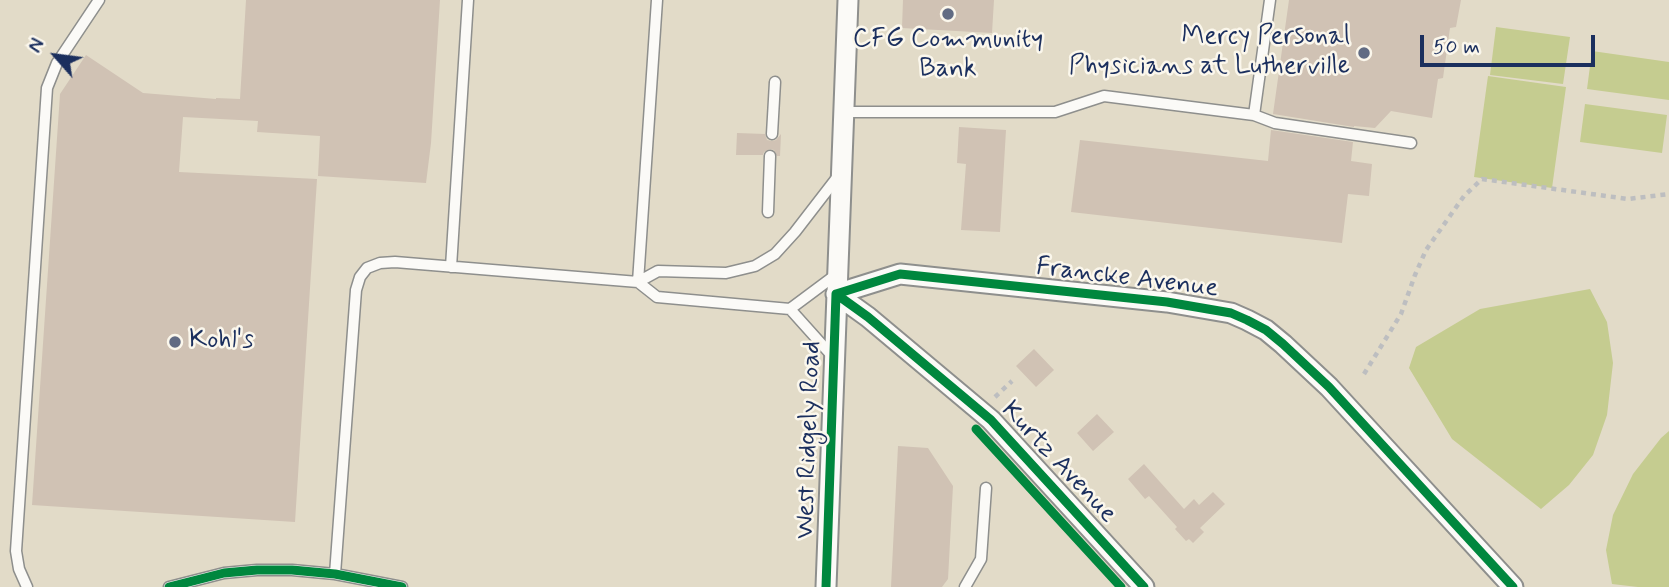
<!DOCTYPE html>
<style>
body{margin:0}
#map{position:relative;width:1669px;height:587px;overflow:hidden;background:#e2dbc8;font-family:Mynerve,sans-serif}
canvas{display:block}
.north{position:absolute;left:21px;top:21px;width:70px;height:70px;-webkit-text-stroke:5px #fbf7ec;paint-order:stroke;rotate:298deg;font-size:19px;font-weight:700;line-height:28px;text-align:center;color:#1b2f5e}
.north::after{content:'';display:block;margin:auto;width:24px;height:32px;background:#1b2f5e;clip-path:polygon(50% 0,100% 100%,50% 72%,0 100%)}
.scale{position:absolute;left:1420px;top:35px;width:175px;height:32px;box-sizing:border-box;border:4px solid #1b2f5e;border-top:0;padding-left:9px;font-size:21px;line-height:24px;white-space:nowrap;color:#1b2f5e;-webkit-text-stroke:5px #fbf7ec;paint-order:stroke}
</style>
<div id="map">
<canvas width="1669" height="587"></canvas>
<div class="north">N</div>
<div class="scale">50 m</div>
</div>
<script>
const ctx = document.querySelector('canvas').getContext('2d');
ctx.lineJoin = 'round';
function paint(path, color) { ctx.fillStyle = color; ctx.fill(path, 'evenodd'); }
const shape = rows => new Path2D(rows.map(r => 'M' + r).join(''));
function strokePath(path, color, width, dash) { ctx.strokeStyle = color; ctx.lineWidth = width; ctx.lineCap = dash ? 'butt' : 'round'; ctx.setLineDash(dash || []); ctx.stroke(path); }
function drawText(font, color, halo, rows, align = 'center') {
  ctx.font = font + ' Mynerve,sans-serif'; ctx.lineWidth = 5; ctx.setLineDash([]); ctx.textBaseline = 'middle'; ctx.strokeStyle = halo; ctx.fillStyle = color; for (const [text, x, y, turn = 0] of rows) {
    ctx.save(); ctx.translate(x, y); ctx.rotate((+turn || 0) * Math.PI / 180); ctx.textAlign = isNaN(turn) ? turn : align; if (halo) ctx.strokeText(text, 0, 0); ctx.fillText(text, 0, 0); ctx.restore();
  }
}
paint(shape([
 [1496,27,1570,37,1563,84,1490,75],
 [1592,51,1669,62,1669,100,1587,89],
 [1488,76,1566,87,1552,188,1474,177],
 [1585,104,1667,115,1662,153,1580,142],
 [1590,289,1607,322,1613,363,1607,415,1593,455,1569,485,1541,509,1452,439,1409,368,1416,347,1480,309],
 [1669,431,1669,587,1638,587,1612,584,1606,550,1613,515,1633,474,1661,438]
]), '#c5cc90');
paint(shape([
 [246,0,440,0,431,143,426,183,318,176,320,136,257,132,258,121,183,117,179,172,317,179,295,522,32,505,60,94,86,55,143,93,216,99,216,98,240,99],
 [903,0,994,0,992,33,902,28],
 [1289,0,1461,0,1456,27,1450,28,1443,78,1438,79,1432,118,1391,111,1375,128,1354,126,1354,127,1273,114],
 [959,127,1006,130,1000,232,961,230,966,164,957,163],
 [1271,130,1353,142,1351,161,1372,164,1369,196,1348,194,1342,243,1071,212,1080,140,1268,161],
 [737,133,765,134,767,140,772,141,776,140,781,134,780,156,777,156,774,150,770,149,764,152,763,155,736,155],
 [1034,349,1054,370,1036,387,1016,366],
 [1097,414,1114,432,1093,451,1077,433],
 [898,446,928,448,953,486,948,579,942,587,891,587],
 [1144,464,1184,509,1194,499,1199,505,1213,492,1225,504,1200,528,1204,532,1193,543,1189,539,1186,541,1175,529,1177,527,1149,496,1145,499,1128,479]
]), '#d0c2b4');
const lane = shape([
 [844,112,1055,112,1104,96,1254,115,1270,0],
 [1254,115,1275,123,1411,143],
 [772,134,775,82],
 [768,212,770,156],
 [451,267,468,0],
 [638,282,657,0],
 [638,282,657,297,790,309,837,274],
 [790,309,834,358],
 [335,574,356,290,360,277,367,268,380,263,395,262,638,282,658,271,726,273,755,266,775,254,795,232,839,175],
 [27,587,19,569,16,551,47,88,57,63,99,0],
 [169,587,224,573,257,570,292,570,335,574,402,587],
 [965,587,981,559,986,488]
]);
const street = shape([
 [836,294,900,274,1167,302,1231,313,1247,320,1266,330,1283,344,1329,387,1513,587],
 [836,294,868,317,991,420,1144,587],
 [826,587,848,0]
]);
strokePath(lane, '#8e8f8d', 13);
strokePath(street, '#8e8f8d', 23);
strokePath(shape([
 [1364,374,1401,314,1415,275,1426,250,1464,196,1482,179,1628,199,1669,194],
 [995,397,1012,381]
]), '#bdbec0', 4.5, [5, 5]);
strokePath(lane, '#fbfaf7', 10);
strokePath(street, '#fbfaf7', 19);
strokePath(shape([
 [836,294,900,274,1167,302,1231,313,1247,320,1266,330,1283,344,1329,387,1513,587],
 [836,294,868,317,991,420,1144,587],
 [976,429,1121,587],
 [169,587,224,573,257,570,292,570,335,574,402,587],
 [826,587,836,294]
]), '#00873e', 9);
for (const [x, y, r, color] of [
 [948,14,7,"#616b83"],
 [1364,53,7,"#616b83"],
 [175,342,7,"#616b83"]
]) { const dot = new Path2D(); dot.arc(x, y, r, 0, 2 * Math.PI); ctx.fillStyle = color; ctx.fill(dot); strokePath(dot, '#fbf7ec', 2.5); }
drawText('26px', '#1b2f5e', '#fbf7ec', [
 ["Mercy Personal",1350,38],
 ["Physicians at Lutherville",1350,68],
 ["CFG Community",948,41,"center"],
 ["Bank",948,71,"center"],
 ["Kohl's",189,342,"left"]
], 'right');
drawText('26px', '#1b2f5e', '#fbf7ec', [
 ["Francke Avenue",1127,279,7],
 ["West Ridgely Road",810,440,-88],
 ["Kurtz Avenue",1058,463,47]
]);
</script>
